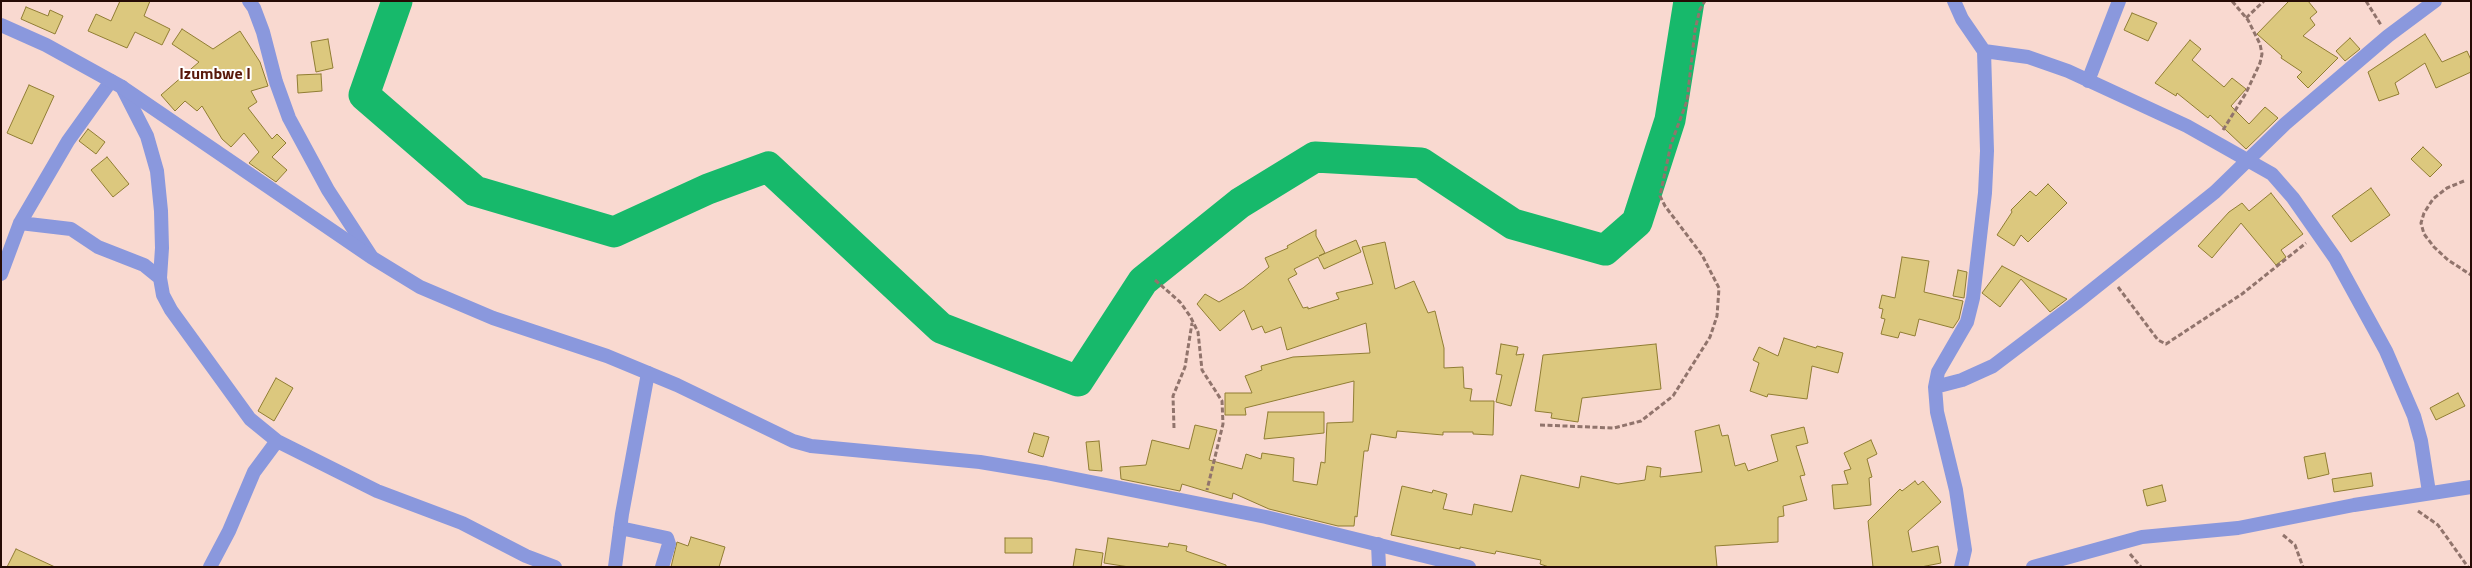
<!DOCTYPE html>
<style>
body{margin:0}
#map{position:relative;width:2472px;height:568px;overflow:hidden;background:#f9d9d0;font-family:"Titillium Web",sans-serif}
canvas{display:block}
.frame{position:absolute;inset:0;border:2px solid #260b05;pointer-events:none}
</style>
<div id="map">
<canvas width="2472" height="568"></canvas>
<div class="frame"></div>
</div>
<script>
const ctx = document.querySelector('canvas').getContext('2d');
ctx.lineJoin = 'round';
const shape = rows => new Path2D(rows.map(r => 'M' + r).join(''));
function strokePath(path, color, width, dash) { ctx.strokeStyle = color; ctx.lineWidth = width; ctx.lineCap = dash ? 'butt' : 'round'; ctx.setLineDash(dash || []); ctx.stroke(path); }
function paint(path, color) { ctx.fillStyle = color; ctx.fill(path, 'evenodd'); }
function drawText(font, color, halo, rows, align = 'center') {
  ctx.font = font + ' "Titillium Web",sans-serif'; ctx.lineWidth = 4; ctx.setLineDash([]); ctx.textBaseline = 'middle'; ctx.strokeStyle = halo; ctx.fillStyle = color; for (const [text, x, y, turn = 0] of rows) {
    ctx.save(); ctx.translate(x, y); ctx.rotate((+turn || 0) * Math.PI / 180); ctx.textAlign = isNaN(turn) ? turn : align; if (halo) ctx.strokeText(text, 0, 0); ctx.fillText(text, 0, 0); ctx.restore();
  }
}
strokePath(shape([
 [397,1,364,95,475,191,614,232,708,189,768,167,941,328,1078,381,1143,281,1240,203,1315,157,1421,163,1513,224,1605,250,1637,222,1670,120,1689,1]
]), '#17b96b', 31);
const building = shape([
 [120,1,150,1,144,16,170,29,162,45,135,32,127,48,88,31,96,14,111,21,120,1],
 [2289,1,2308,1,2317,12,2310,18,2315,25,2303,36,2338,58,2308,88,2297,77,2302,72,2281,58,2282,56,2257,34,2289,1],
 [26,7,48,16,50,10,63,16,55,34,21,19,26,7],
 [2132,13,2157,23,2148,41,2124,30,2132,13],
 [182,29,213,49,240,31,260,62,268,86,251,91,257,102,248,108,272,139,277,134,286,143,272,157,287,170,276,182,249,163,259,152,244,133,231,147,222,139,202,106,197,111,185,101,175,111,161,95,199,62,172,44,182,29],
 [2425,34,2442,62,2467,51,2471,60,2471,72,2436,88,2425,63,2395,83,2399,94,2379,101,2368,72,2425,34],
 [2350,38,2360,49,2345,61,2336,51,2350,38],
 [328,39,333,68,316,72,311,42,328,39],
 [2190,40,2201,49,2192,60,2224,87,2232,78,2246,89,2231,106,2249,124,2265,107,2278,118,2246,149,2210,115,2208,118,2177,93,2176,96,2155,83,2190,40],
 [321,74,322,91,298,93,297,75,321,74],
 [29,85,54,96,32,144,7,133,29,85],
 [88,129,105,142,96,154,79,141,88,129],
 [2423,147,2442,165,2430,177,2411,159,2423,147],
 [107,157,129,184,113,197,91,170,107,157],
 [2048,184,2067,203,2028,242,2021,235,2014,246,1997,235,2012,212,2011,210,2030,191,2036,196,2048,184],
 [2371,188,2390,215,2351,242,2332,216,2371,188],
 [2271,193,2303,234,2281,250,2286,257,2276,265,2241,223,2212,258,2198,246,2229,212,2242,203,2249,211,2271,193],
 [1316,230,1316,236,1325,253,1319,256,1356,240,1361,252,1324,269,1318,257,1294,269,1297,274,1288,279,1303,308,1308,307,1308,309,1339,299,1336,293,1373,284,1362,247,1385,242,1395,289,1414,281,1428,313,1435,311,1444,348,1444,368,1463,367,1464,388,1472,389,1470,401,1494,401,1493,435,1473,434,1473,432,1443,432,1443,435,1397,431,1396,438,1371,434,1368,451,1364,451,1357,517,1355,516,1354,526,1338,526,1269,509,1233,493,1232,499,1182,484,1180,491,1121,479,1120,467,1146,465,1152,440,1189,449,1195,425,1217,430,1209,460,1242,469,1246,454,1261,459,1262,453,1294,458,1293,481,1317,485,1321,462,1325,463,1327,423,1353,422,1354,381,1245,408,1246,415,1225,415,1225,393,1252,393,1245,376,1262,370,1261,366,1293,357,1370,353,1366,323,1287,350,1281,327,1265,333,1262,326,1252,330,1244,310,1220,331,1197,304,1205,294,1219,302,1243,288,1269,267,1265,258,1288,248,1287,246,1316,230],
 [1902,257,1929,261,1924,292,1963,301,1959,319,1953,328,1919,319,1915,336,1900,332,1898,338,1881,334,1885,319,1881,318,1883,309,1879,308,1882,295,1895,298,1902,257],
 [2002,266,2023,277,2067,299,2050,312,2021,279,2000,307,1982,293,2002,266],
 [1958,270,1967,272,1964,298,1953,296,1958,270],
 [1784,338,1816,348,1817,346,1843,353,1838,373,1812,366,1807,399,1768,394,1767,397,1750,391,1759,363,1753,360,1759,347,1778,356,1784,338],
 [1501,344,1518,347,1516,355,1524,354,1511,406,1496,402,1502,375,1496,374,1501,344],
 [1656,344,1661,389,1582,398,1578,422,1551,418,1552,413,1535,411,1543,355,1656,344],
 [276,378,293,388,274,421,258,411,276,378],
 [2458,393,2465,406,2436,420,2430,408,2458,393],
 [1268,412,1324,412,1324,433,1264,439,1268,412],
 [1719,425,1722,436,1728,435,1735,466,1745,463,1748,471,1778,461,1771,435,1804,427,1808,443,1796,446,1805,475,1800,476,1807,500,1783,506,1784,516,1778,517,1778,542,1715,546,1717,567,1549,567,1540,564,1541,560,1496,551,1495,554,1460,547,1460,549,1391,535,1402,486,1432,493,1433,490,1447,494,1443,509,1472,515,1474,504,1512,512,1521,475,1579,488,1581,476,1618,484,1645,480,1647,466,1661,468,1660,477,1702,472,1695,431,1719,425],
 [1034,433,1049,437,1043,457,1028,452,1034,433],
 [1871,440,1877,454,1867,459,1872,477,1869,478,1871,505,1834,509,1832,485,1848,484,1844,471,1851,469,1844,453,1871,440],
 [1099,441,1102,471,1089,470,1086,442,1099,441],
 [2325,453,2329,474,2308,479,2304,457,2325,453],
 [2371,473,2373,486,2334,492,2332,479,2371,473],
 [1915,481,1918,485,1923,481,1941,502,1908,531,1912,552,1938,546,1941,563,1921,567,1873,567,1868,521,1900,489,1902,491,1915,481],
 [2162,485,2166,501,2147,506,2143,490,2162,485],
 [691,537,725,547,719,567,671,567,677,542,688,546,691,537],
 [1005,538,1032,538,1032,553,1005,553,1005,538],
 [1108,538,1168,547,1169,543,1187,546,1186,551,1226,565,1226,567,1129,567,1104,563,1108,538],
 [16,549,55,567,7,567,16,549],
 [1076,549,1103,553,1101,567,1073,567,1076,549]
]);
paint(building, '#dcc87e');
strokePath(building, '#907d33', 1);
strokePath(shape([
 [2366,1,2381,25],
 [2246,18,2264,1],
 [2223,130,2246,93,2260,63,2262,54,2260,44,2248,20,2232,1],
 [2464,181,2447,188,2433,199,2424,213,2421,223,2424,234,2434,247,2448,260,2471,275],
 [1155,280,1180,302,1190,316,1198,332,1202,370,1222,401,1223,424,1207,490],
 [2118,287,2158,340,2166,344,2242,294,2306,243],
 [1540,425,1614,428,1641,421,1673,396,1710,337,1717,316,1719,288,1702,255,1665,206,1660,196,1671,144,1687,101,1695,30,1700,9,1705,1],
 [1174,428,1173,396,1185,367,1192,323],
 [2418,511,2438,525,2468,567],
 [2283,535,2295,545,2303,567],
 [2130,554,2141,567]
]), '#91746c', 3, [5, 2.5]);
strokePath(shape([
 [249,1,254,8,263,32,276,82,289,118,328,190,371,256],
 [1954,1,1962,19,1984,51,2028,57,2068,71,2187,126,2272,174,2293,198,2335,258,2386,351,2414,416,2421,441,2429,492],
 [2088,81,2119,1],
 [122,87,147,136,157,171,161,211,162,248,160,278,163,295,171,310,250,419,277,441,377,491,462,523,526,556,555,567],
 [20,223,71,229,98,247,144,265,160,278],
 [1,274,20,223,68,141,111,81],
 [1935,387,1962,380,1993,366,2076,303,2215,192,2285,124,2388,36,2435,1],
 [620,528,667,538,669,544,662,567],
 [1378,544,1379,567],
 [210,567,229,531,254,472,277,441],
 [615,567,622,514,648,373],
 [1961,567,1965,550,1956,490,1937,412,1935,387,1938,372,1967,322,1973,298,1985,193,1987,151,1984,51]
]), '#8a98dd', 14);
strokePath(shape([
 [1,25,46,45,122,87,371,257,420,287,493,318,607,356,677,385,793,441,811,446,980,462,1046,473,1266,517,1469,567],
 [2033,567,2142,537,2238,528,2354,505,2471,487]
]), '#8a98dd', 14);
drawText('bold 16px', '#58190b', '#fff', [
 ["Izumbwe I",215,75]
]);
</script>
